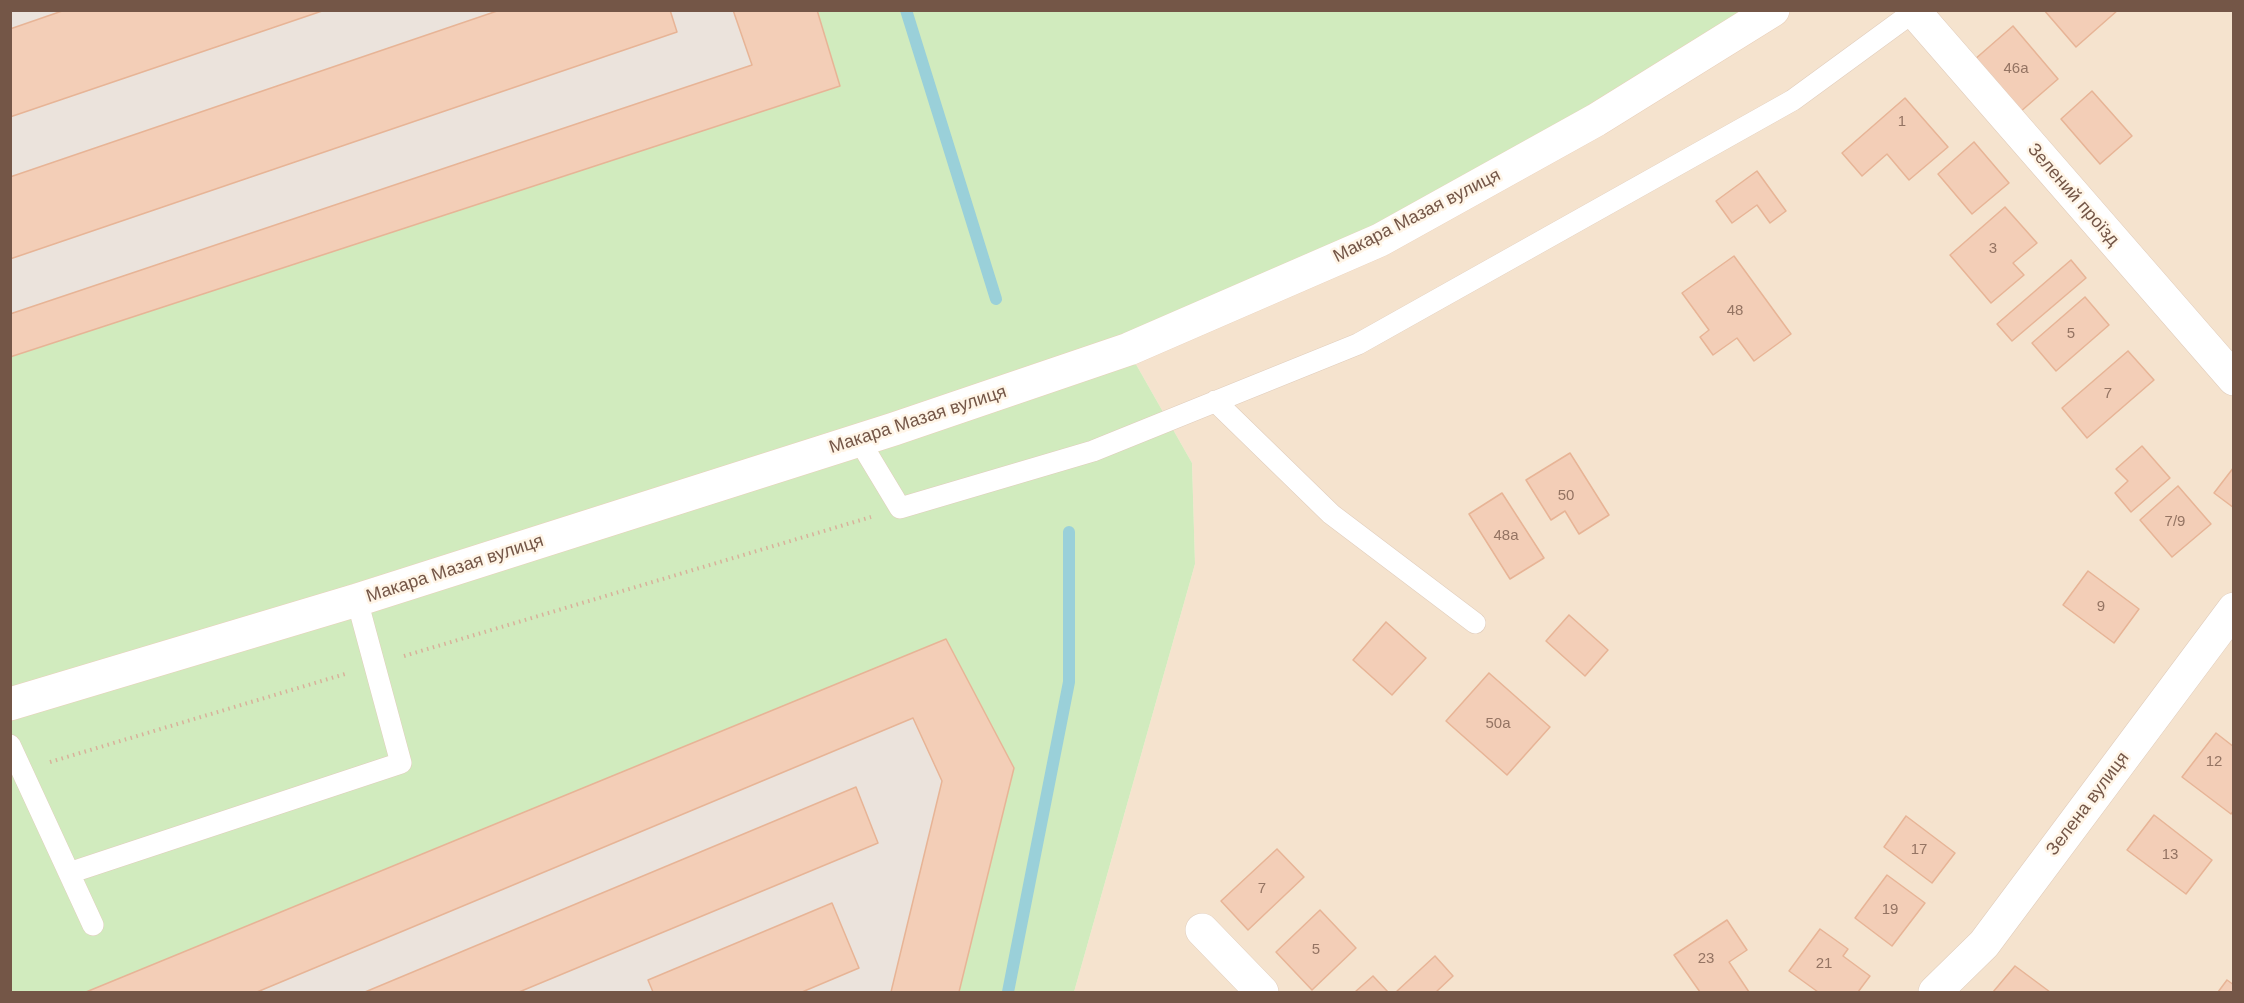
<!DOCTYPE html>
<meta charset="utf-8">
<style>
body{margin:0}
#map{position:relative;width:2244px;height:1003px;overflow:hidden;background:#fdf1e0;font-family:Helvetica,sans-serif}
canvas{display:block}
.frame{position:absolute;inset:0;border:12px solid #745647;pointer-events:none}
</style>
<div id="map">
<canvas width="2244" height="1003"></canvas>
<div class="frame"></div>
</div>
<script>
const ctx = document.querySelector('canvas').getContext('2d');
ctx.lineJoin = 'round';
function paint(path, color) { ctx.fillStyle = color; ctx.fill(path, 'evenodd'); }
const shape = rows => new Path2D(rows.map(r => 'M' + r).join(''));
function strokePath(path, color, width, dash) { ctx.strokeStyle = color; ctx.lineWidth = width; ctx.lineCap = dash ? 'butt' : 'round'; ctx.setLineDash(dash || []); ctx.stroke(path); }
function drawText(font, color, halo, rows, align = 'center') {
  ctx.font = font + ' Helvetica,sans-serif'; ctx.lineWidth = 5; ctx.setLineDash([]); ctx.textBaseline = 'middle'; ctx.strokeStyle = halo; ctx.fillStyle = color; for (const [text, x, y, turn = 0] of rows) {
    ctx.save(); ctx.translate(x, y); ctx.rotate((+turn || 0) * Math.PI / 180); ctx.textAlign = isNaN(turn) ? turn : align; if (halo) ctx.strokeText(text, 0, 0); ctx.fillText(text, 0, 0); ctx.restore();
  }
}
paint(shape([
 [1791,11,2233,11,2233,992,1074,992,1195,564,1192,463,1133,359,1769,26]
]), '#f5e3ce');
paint(shape([
 [10,11,817,11,840,86,11,357],
 [946,639,1014,768,959,992,86,992]
]), '#ebe3dc');
paint(shape([
 [817,11,1744,11,1588,107,1373,226,1124,334,889,414,325,593,11,688,10,357,840,86],
 [1133,359,1192,463,1195,564,1074,992,959,992,1014,768,946,639,86,992,11,992,11,715]
]), '#d1ebbe');
strokePath(shape([
 [906,10,996,299],
 [1008,992,1069,682,1069,532]
]), '#9ad0d9', 12);
const building = shape([
 [65,10,325,10,10,117,10,29,65,10],
 [500,10,670,10,677,32,10,259,10,177,500,10],
 [733,10,817,10,840,86,10,357,10,314,752,65,733,10],
 [2044,10,2118,10,2076,47,2044,10],
 [2013,26,2058,79,2020,112,1974,60,2013,26],
 [2092,91,2132,136,2100,164,2061,119,2092,91],
 [1905,98,1948,147,1909,180,1887,154,1862,176,1842,153,1905,98],
 [1974,142,2009,183,1972,214,1938,174,1974,142],
 [1757,171,1786,211,1770,223,1757,205,1732,223,1716,201,1757,171],
 [2005,207,2037,243,2013,263,2024,275,1991,303,1950,255,2005,207],
 [1734,256,1791,334,1754,361,1737,338,1713,355,1700,337,1709,330,1682,293,1734,256],
 [2071,260,2086,278,2012,341,1997,324,2071,260],
 [2085,297,2109,325,2056,371,2032,343,2085,297],
 [2128,351,2154,380,2087,438,2062,408,2128,351],
 [2142,446,2170,478,2131,512,2115,493,2128,481,2116,469,2142,446],
 [1570,453,1609,515,1579,534,1565,511,1551,520,1526,480,1570,453],
 [2234,467,2234,508,2214,493,2234,467],
 [2178,486,2211,524,2172,557,2140,520,2178,486],
 [1502,493,1544,558,1510,579,1469,514,1502,493],
 [2088,571,2139,609,2114,643,2063,605,2088,571],
 [1569,615,1608,650,1585,676,1546,641,1569,615],
 [1386,622,1426,658,1392,695,1353,660,1386,622],
 [946,639,1014,768,959,992,891,992,942,781,913,718,257,992,86,992,946,639],
 [1489,673,1550,727,1507,775,1446,721,1489,673],
 [2216,733,2234,747,2234,810,2231,814,2182,777,2216,733],
 [856,787,878,843,519,992,365,992,856,787],
 [2154,815,2212,860,2186,894,2127,850,2154,815],
 [1906,816,1955,853,1932,883,1884,847,1906,816],
 [1277,849,1304,877,1248,930,1221,901,1277,849],
 [1887,875,1925,903,1892,946,1855,918,1887,875],
 [832,903,859,968,802,992,653,992,648,980,832,903],
 [1320,910,1356,948,1312,990,1276,952,1320,910],
 [1727,920,1747,950,1729,962,1749,992,1700,992,1674,955,1727,920],
 [1820,929,1848,949,1843,956,1870,976,1858,992,1818,992,1789,971,1820,929],
 [1435,956,1453,976,1436,992,1396,992,1435,956],
 [2015,966,2050,992,1993,992,2015,966],
 [1373,976,1388,992,1355,992,1373,976],
 [2227,980,2234,985,2234,992,2218,992,2227,980]
]);
paint(building, '#f3ceb7');
strokePath(building, '#e7b496', 1.5);
const lane = shape([
 [1215,401,1331,514,1475,623],
 [859,440,900,508,1093,451,1358,344,1793,100,1916,10],
 [10,745,93,925],
 [69,873,401,763,357,600]
]);
const street = shape([
 [1913,10,2234,379],
 [1202,930,1262,992],
 [1935,992,1984,944,2234,609]
]);
const secondary = shape([
 [10,704,357,600,894,429,1129,349,1380,240,1596,120,1773,10]
]);
strokePath(lane, '#e1cdbc', 22);
strokePath(street, '#e1cdbc', 34);
strokePath(secondary, '#e9d0bb', 34);
strokePath(shape([
 [404,656,871,517],
 [50,762,345,674]
]), '#d8b19a', 4, [1.5, 4.5]);
strokePath(lane, '#fff', 21);
strokePath(street, '#fff', 33);
strokePath(secondary, '#fff', 33);
drawText('15px', '#947463', null, [
 ["46а",2016,69],
 ["1",1902,122],
 ["3",1993,249],
 ["48",1735,311],
 ["5",2071,334],
 ["7",2108,394],
 ["50",1566,496],
 ["7/9",2175,522],
 ["48а",1506,536],
 ["9",2101,607],
 ["50а",1498,724],
 ["12",2214,762],
 ["17",1919,850],
 ["13",2170,855],
 ["7",1262,889],
 ["19",1890,910],
 ["5",1316,950],
 ["23",1706,959],
 ["21",1824,964]
]);
drawText('18px', '#745647', '#fff5e7', [
 ["Зелений проїзд",2073,195,49],
 ["Макара Мазая вулиця",1417,216,-27],
 ["Макара Мазая вулиця",918,420,-18],
 ["Макара Мазая вулиця",455,569,-18],
 ["Зелена вулиця",2088,804,-53]
]);
</script>
